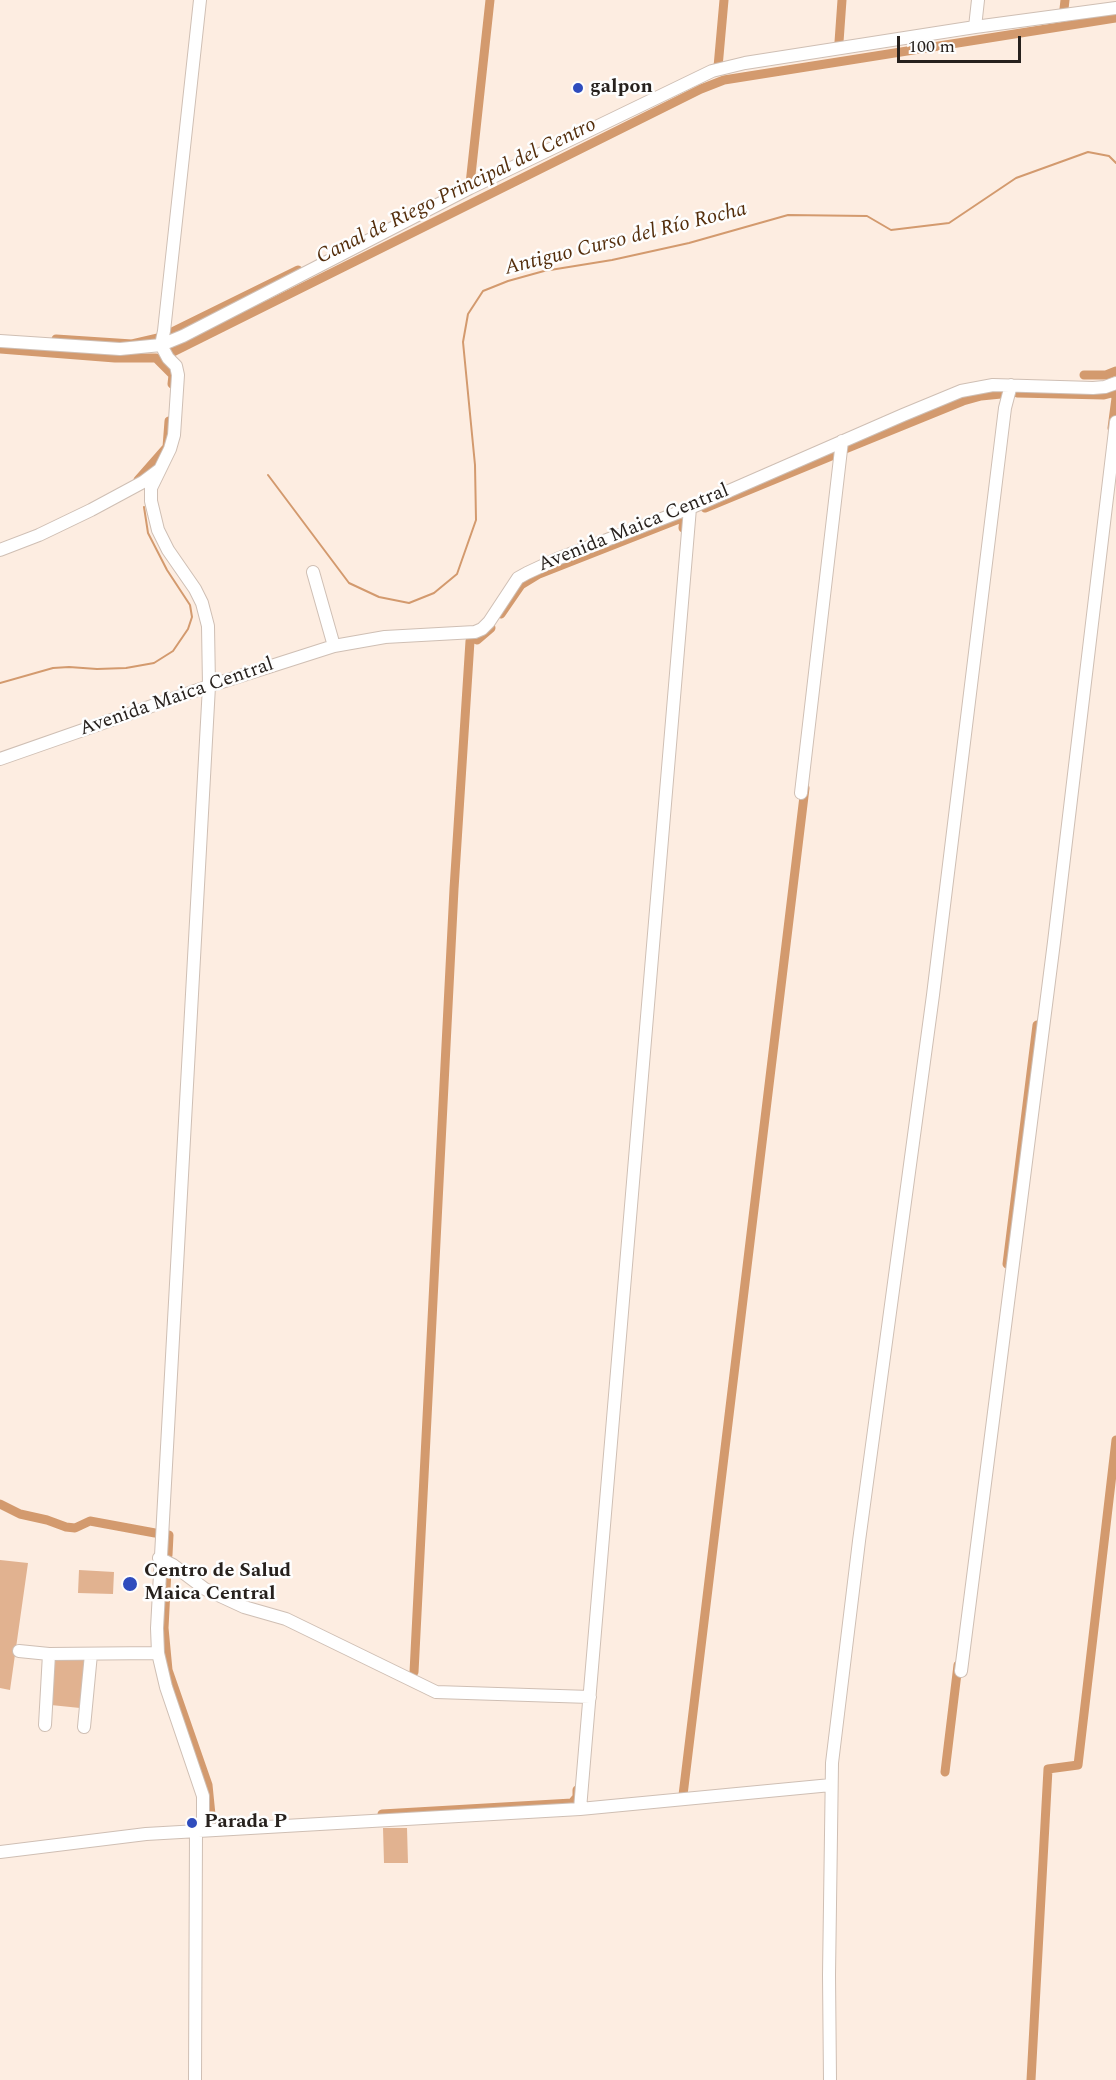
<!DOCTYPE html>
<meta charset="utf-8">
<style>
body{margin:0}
#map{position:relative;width:1116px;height:2080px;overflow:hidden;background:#fdede1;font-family:Spectral,serif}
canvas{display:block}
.scale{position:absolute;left:897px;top:36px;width:124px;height:27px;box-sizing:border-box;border:3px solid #27211d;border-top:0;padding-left:8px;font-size:18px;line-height:21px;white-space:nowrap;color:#27211d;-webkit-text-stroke:4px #fefefe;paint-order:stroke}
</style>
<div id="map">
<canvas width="1116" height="2080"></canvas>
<div class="scale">100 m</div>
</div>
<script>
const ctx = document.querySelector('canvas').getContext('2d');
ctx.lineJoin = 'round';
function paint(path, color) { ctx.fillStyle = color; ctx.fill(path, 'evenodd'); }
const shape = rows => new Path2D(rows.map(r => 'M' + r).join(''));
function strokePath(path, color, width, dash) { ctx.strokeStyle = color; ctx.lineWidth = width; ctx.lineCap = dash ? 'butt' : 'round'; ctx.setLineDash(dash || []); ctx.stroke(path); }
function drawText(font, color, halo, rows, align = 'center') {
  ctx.font = font + ' Spectral,serif'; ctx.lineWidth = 5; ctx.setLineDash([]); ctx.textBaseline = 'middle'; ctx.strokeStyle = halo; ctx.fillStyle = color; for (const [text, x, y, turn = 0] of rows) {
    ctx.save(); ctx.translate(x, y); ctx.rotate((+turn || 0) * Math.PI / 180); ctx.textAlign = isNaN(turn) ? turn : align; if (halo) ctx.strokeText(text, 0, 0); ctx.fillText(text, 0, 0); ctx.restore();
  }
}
paint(shape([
 [0,1560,28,1563,10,1690,0,1688],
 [79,1570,114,1572,113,1594,78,1593],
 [53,1658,85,1659,80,1708,51,1705],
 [383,1828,407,1828,408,1863,384,1863]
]), '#e1b290');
strokePath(shape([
 [268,475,349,583,379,597,409,603,434,593,457,574,476,520,475,465,463,342,468,314,483,291,508,281,544,271,612,260,689,243,788,215,867,216,891,230,949,223,1016,178,1088,152,1109,156,1116,163],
 [0,683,53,668,69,667,97,669,126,668,154,663,173,651,188,629,192,617,190,605,167,570,148,533,144,507]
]), '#d39a6e', 2);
strokePath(shape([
 [1064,9,1065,0],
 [839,42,842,0],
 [710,70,718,67,724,0],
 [470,184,490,0],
 [170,333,298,270],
 [56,339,132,344,158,338],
 [0,349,115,358,156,358,173,375,172,384],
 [173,352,701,89,724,80,1116,18],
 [1084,375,1106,375,1116,371],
 [1017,393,1104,395,1115,392],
 [1112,428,1116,398,1114,392],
 [845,449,963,401,981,396,1001,394],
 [138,480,167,447,169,421],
 [705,508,836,454],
 [501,614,521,585,539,574,684,517,683,528],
 [477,640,491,628],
 [1007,1264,1037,1025],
 [0,1504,20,1514,47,1520,66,1527,75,1528,90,1521,155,1533],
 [168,1555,169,1535],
 [167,1570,164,1628,168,1670,208,1785,212,1825,224,1824],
 [414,1672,454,889,470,641],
 [945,1772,958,1665],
 [683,1795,805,788],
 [382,1814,572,1803,577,1797,577,1790],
 [1031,2080,1048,1769,1078,1765,1116,1440]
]), '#d39a6e', 9);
const minor = shape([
 [200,0,164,331,161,345,168,358,176,366,178,375,174,435,170,449,151,488,151,501,158,530,168,550,195,589,202,603,208,626,209,686,157,1628,158,1653,166,1687,203,1796,203,1830],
 [975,27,978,0],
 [0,341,120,349,161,345,183,336,470,188,712,71,745,63,975,27,1116,8],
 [0,550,39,535,91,510,143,482,159,470],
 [313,572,334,646],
 [0,759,209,686,334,646,385,637,475,632,482,629,489,622,518,578,527,573,557,559,690,508,903,415,961,391,993,385,1093,388,1105,387,1116,383],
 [801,793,842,441],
 [159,1558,173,1565,205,1589,244,1607,286,1619,436,1692,590,1697],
 [19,1651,49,1654,158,1653],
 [961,1671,1054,942,1116,422],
 [45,1725,49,1654],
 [84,1727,91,1654],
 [580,1809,690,508],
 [0,1852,146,1834,580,1809,831,1785],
 [195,2080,196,1831],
 [830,2080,829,1975,832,1763,859,1541,933,995,1005,408,1011,385]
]);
strokePath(minor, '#cfbfb4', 14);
strokePath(minor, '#fff', 12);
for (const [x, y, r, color] of [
 [578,88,6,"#2f4cbd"],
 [130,1584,8,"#2f4cbd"],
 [192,1823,6,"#2f4cbd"]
]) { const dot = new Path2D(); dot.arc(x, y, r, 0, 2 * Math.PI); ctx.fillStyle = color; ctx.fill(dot); strokePath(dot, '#fefefe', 2); }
drawText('bold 20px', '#27211d', '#fefefe', [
 ["galpon",590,88],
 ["Centro de Salud",144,1572],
 ["Maica Central",144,1595],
 ["Parada P",204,1823]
], 'left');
drawText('20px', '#27211d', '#fefefe', [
 ["Avenida Maica Central",634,529,-22],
 ["Avenida Maica Central",177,698,-19]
]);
drawText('italic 21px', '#542e0c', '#fefefe', [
 ["Canal de Riego Principal del Centro",457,192,-26],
 ["Antiguo Curso del Río Rocha",626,240,-14]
]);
</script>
